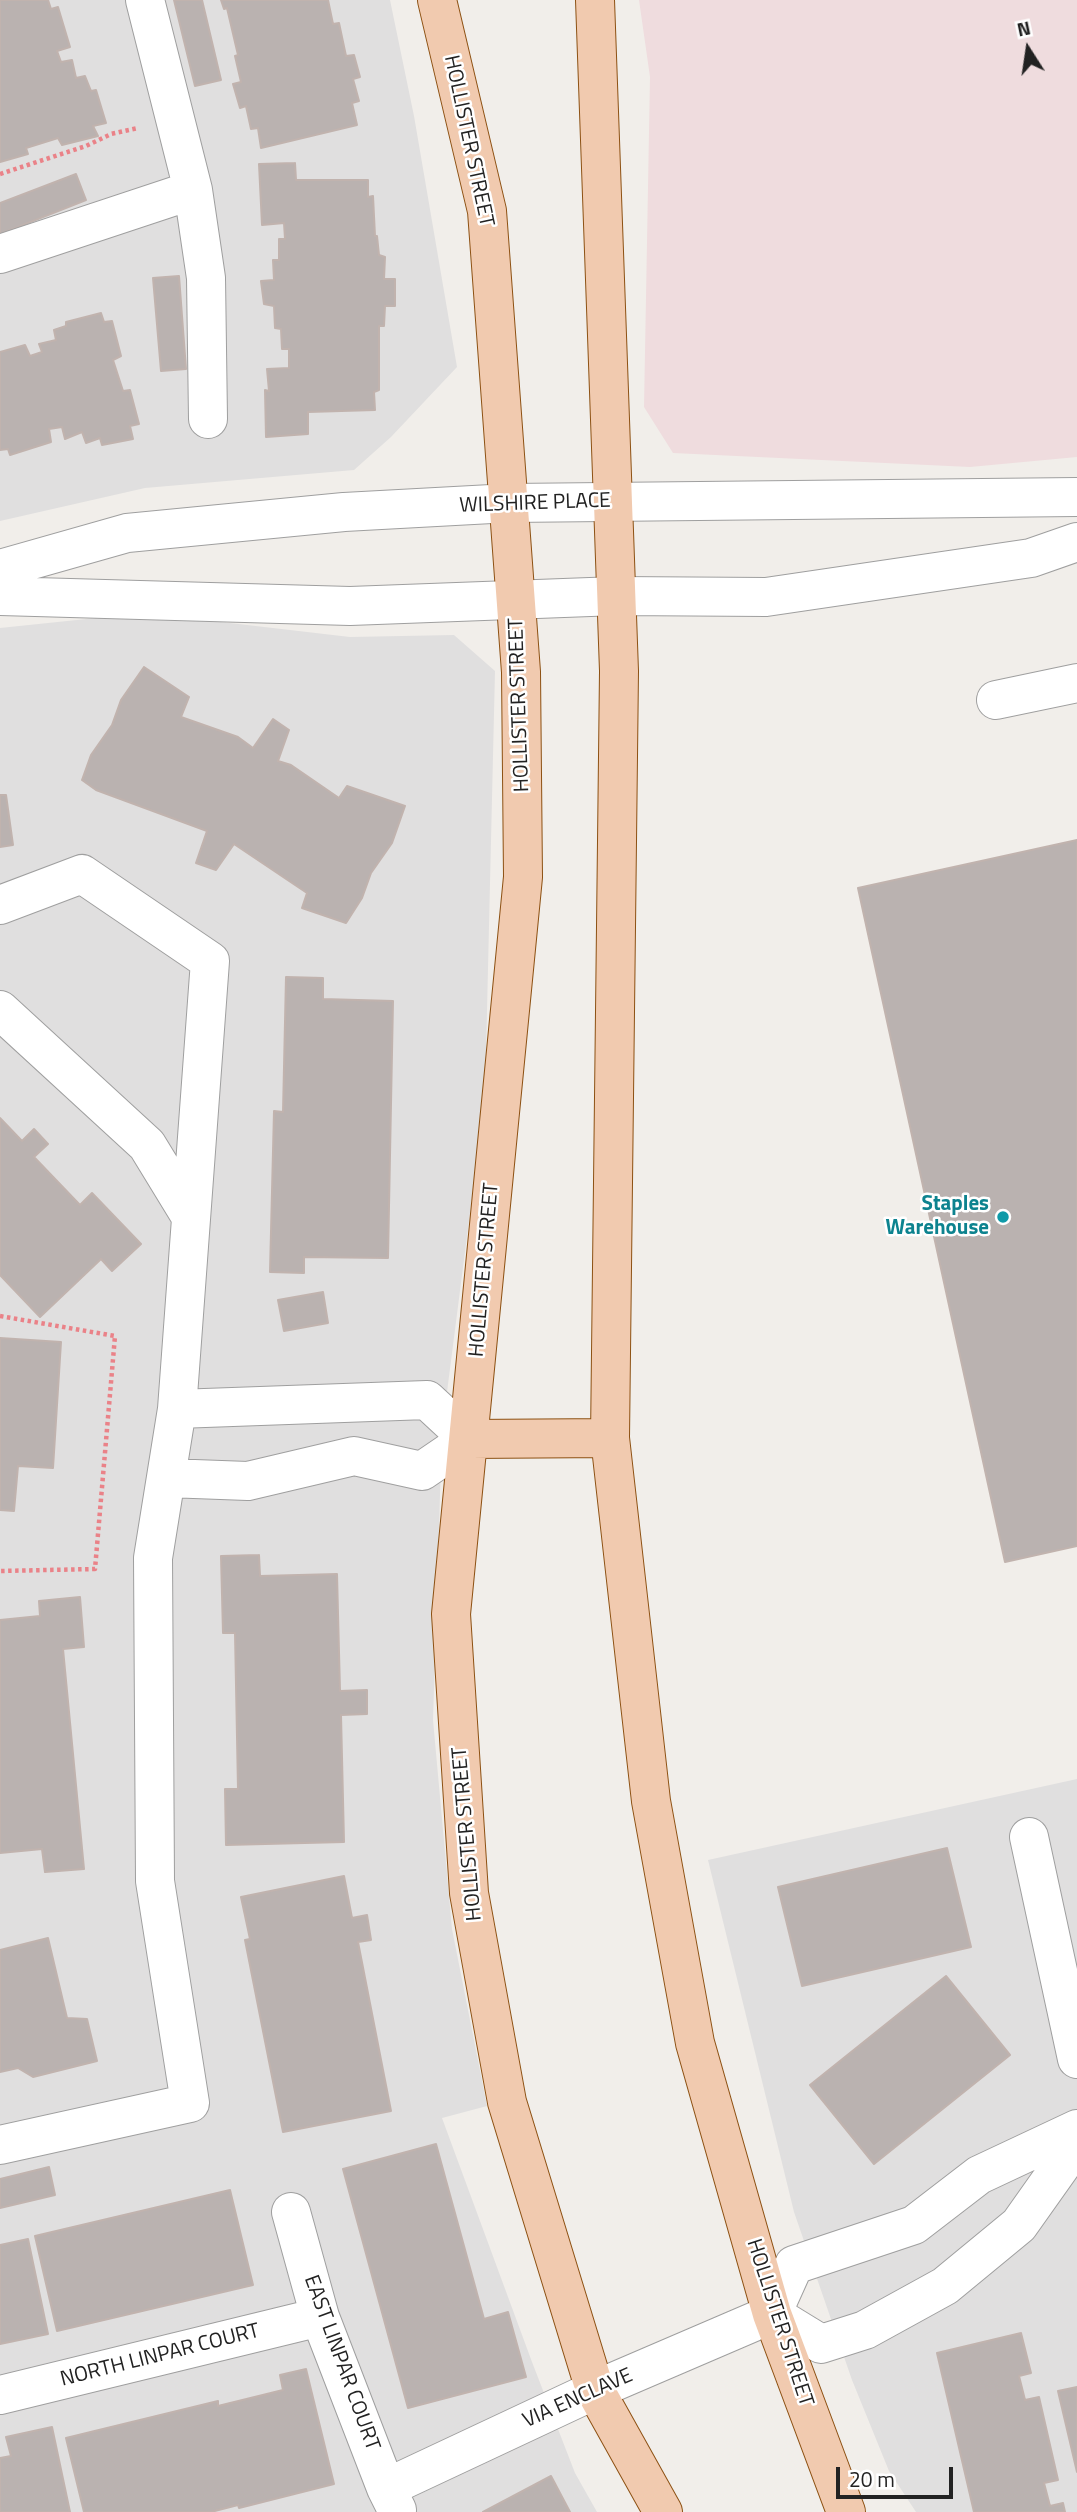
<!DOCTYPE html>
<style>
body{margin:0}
#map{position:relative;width:1077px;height:2512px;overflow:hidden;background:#f1eeea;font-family:"Titillium Web",sans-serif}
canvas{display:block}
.north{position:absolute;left:993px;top:14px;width:70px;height:70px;-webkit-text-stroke:5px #fff;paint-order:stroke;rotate:348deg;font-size:19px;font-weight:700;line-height:28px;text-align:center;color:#222}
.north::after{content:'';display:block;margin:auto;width:24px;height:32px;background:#222;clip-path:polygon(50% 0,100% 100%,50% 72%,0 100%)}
.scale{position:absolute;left:836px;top:2467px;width:117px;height:32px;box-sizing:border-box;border:4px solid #222;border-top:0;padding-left:9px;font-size:21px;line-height:24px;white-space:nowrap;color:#222;-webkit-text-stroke:5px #fff;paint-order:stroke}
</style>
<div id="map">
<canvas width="1077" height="2512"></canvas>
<div class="north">N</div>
<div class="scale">20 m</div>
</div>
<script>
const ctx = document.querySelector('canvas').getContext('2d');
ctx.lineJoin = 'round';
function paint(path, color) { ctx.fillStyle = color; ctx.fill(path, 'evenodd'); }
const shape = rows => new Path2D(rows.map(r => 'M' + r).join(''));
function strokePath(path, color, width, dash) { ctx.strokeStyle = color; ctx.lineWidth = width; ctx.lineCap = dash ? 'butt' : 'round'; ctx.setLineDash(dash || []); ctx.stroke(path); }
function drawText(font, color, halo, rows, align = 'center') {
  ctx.font = font + ' "Titillium Web",sans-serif'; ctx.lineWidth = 5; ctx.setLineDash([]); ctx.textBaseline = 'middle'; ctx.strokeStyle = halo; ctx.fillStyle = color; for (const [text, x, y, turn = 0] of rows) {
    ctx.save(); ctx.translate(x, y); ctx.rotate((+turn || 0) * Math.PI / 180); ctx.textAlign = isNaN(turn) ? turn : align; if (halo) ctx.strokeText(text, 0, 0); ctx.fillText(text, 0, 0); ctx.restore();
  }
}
paint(shape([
 [0,0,390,0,414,116,457,367,391,437,354,470,145,488,0,521],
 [144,613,350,637,454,635,495,671,485,1096,442,1431,433,1720,452,1929,487,2106,442,2118,532,2362,575,2473,597,2512,0,2512,0,628],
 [1077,1779,1077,2512,916,2512,889,2471,852,2380,794,2212,708,1860]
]), '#e0dfdf');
paint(shape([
 [639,0,1077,0,1077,457,970,467,673,453,644,407,650,77]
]), '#efdcde');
const building = shape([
 [0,0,48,0,51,9,58,7,70,47,57,51,61,62,72,60,76,78,85,76,91,91,96,90,106,123,93,126,98,136,62,145,58,138,26,148,28,154,0,162,0,0],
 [174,0,202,0,221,80,195,86,174,0],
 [221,0,328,0,333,24,339,23,346,56,354,55,360,77,353,79,359,101,352,103,357,125,261,148,258,128,251,129,246,106,240,108,233,84,241,82,235,56,238,55,227,8,224,9,221,0],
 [295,163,296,180,368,180,368,197,373,196,375,236,377,236,379,255,385,257,384,279,395,279,395,306,385,306,384,326,379,326,379,390,374,392,375,410,308,412,308,434,266,437,265,390,269,391,267,369,289,368,289,349,282,349,281,329,275,328,274,306,264,304,261,281,274,280,273,260,279,260,279,239,285,239,284,223,262,225,259,164,295,163],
 [76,174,86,200,0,234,0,203,76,174],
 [179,276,186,369,161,371,153,278,179,276],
 [101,313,104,322,112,321,121,356,113,360,123,391,130,390,139,424,130,426,133,439,102,445,100,438,86,443,82,432,65,439,62,427,49,429,51,442,10,455,8,449,0,450,0,352,25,345,30,356,42,352,39,344,56,340,54,330,66,326,66,322,101,313],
 [144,667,189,697,181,717,238,737,253,748,273,719,289,730,278,761,291,765,339,798,347,786,405,806,392,843,371,873,362,898,346,923,302,908,307,893,234,844,216,870,196,863,207,831,96,790,82,780,91,755,112,725,121,700,144,667],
 [0,795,6,795,13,845,0,847,0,795],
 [1077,840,1077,1546,1005,1562,858,888,1077,840],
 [286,977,323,978,323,999,393,1001,388,1258,304,1257,304,1273,270,1272,274,1111,283,1112,286,977],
 [0,1118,22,1141,34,1129,48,1144,34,1157,80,1205,92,1193,141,1244,112,1271,101,1259,40,1317,0,1275,0,1118],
 [323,1292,328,1323,284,1331,278,1300,323,1292],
 [0,1338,61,1342,53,1468,18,1466,14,1511,0,1510,0,1338],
 [259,1555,260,1576,337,1574,340,1691,367,1690,367,1714,341,1715,344,1842,226,1845,225,1789,238,1789,235,1633,223,1633,221,1556,259,1555],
 [80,1597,84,1647,63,1649,84,1869,45,1872,42,1849,0,1853,0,1620,40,1616,39,1601,80,1597],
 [947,1848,971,1947,802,1986,778,1887,947,1848],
 [344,1876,352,1918,367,1915,371,1940,358,1942,391,2111,283,2132,245,1940,250,1939,241,1897,344,1876],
 [48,1938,67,2018,87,2019,97,2061,33,2077,18,2068,0,2072,0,1950,48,1938],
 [946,1976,1010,2055,874,2164,810,2085,946,1976],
 [436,2144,484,2319,508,2312,526,2377,408,2408,343,2169,436,2144],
 [49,2167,55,2195,0,2208,0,2179,49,2167],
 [230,2190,253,2285,57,2331,35,2236,230,2190],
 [28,2239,48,2334,0,2344,0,2245,28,2239],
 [1021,2333,1031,2373,1019,2376,1025,2400,1039,2397,1058,2480,1044,2483,1050,2506,1063,2503,1065,2512,974,2512,937,2353,1021,2333],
 [306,2369,334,2484,239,2508,238,2505,211,2512,84,2512,66,2438,218,2401,218,2406,283,2390,280,2375,306,2369],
 [1077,2387,1077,2472,1058,2391,1077,2387],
 [52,2427,70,2512,0,2512,0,2458,11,2456,6,2437,52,2427],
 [551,2476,570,2512,483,2512,551,2476]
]);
paint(building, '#bab2b0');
strokePath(building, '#c1b3ae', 2);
const minor = shape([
 [145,0,193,190,206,278,208,419],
 [0,254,193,190],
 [0,569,127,533,344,512,510,503,1077,497],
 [0,596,350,606,617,596,766,597,1031,558,1077,542],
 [996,700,1077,683],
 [0,905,82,874,210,961,177,1409,153,1558,155,1881,190,2103,0,2145],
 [0,1010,147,1145,191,1217],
 [167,1478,248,1481,354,1456,422,1471,469,1439,427,1400,177,1409],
 [1029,1837,1077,2059],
 [291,2212,320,2317,386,2488,397,2510],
 [772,2314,821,2344,865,2330,945,2286,1019,2225,1077,2143],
 [772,2314,794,2265,914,2225,979,2175,1077,2129],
 [0,2395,320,2317],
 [386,2488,595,2390,772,2314]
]);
const major = shape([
 [437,0,487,211,521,672,523,877,451,1614,469,1893,507,2102,595,2390,663,2512],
 [595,0,619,671,610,1438,651,1801,695,2043,772,2314,846,2512],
 [469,1439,610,1438]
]);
strokePath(minor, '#9f9f9f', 40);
strokePath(major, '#8d5113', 40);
strokePath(shape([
 [0,174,86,146,111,134,138,128],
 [0,1316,115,1336,95,1569,0,1571]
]), '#ea8288', 4.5, [3.5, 3.5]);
strokePath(minor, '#fff', 38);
strokePath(major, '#f1caaf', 38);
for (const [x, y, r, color] of [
 [1003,1217,7,"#0f9aa8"]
]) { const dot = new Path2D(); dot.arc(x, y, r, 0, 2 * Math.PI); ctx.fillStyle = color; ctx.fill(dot); strokePath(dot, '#fff', 2.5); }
drawText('21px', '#222', '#fff', [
 ["HOLLISTER STREET",468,141,78],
 ["WILSHIRE PLACE",535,504,-2],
 ["HOLLISTER STREET",520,705,-92],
 ["HOLLISTER STREET",485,1270,-85],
 ["HOLLISTER STREET",468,1834,-95],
 ["HOLLISTER STREET",779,2323,72],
 ["NORTH LINPAR COURT",160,2356,-14],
 ["EAST LINPAR COURT",341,2363,70],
 ["VIA ENCLAVE",578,2399,-24]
]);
drawText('bold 21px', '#0d838f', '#fff', [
 ["Staples",989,1205],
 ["Warehouse",989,1229]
], 'right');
</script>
